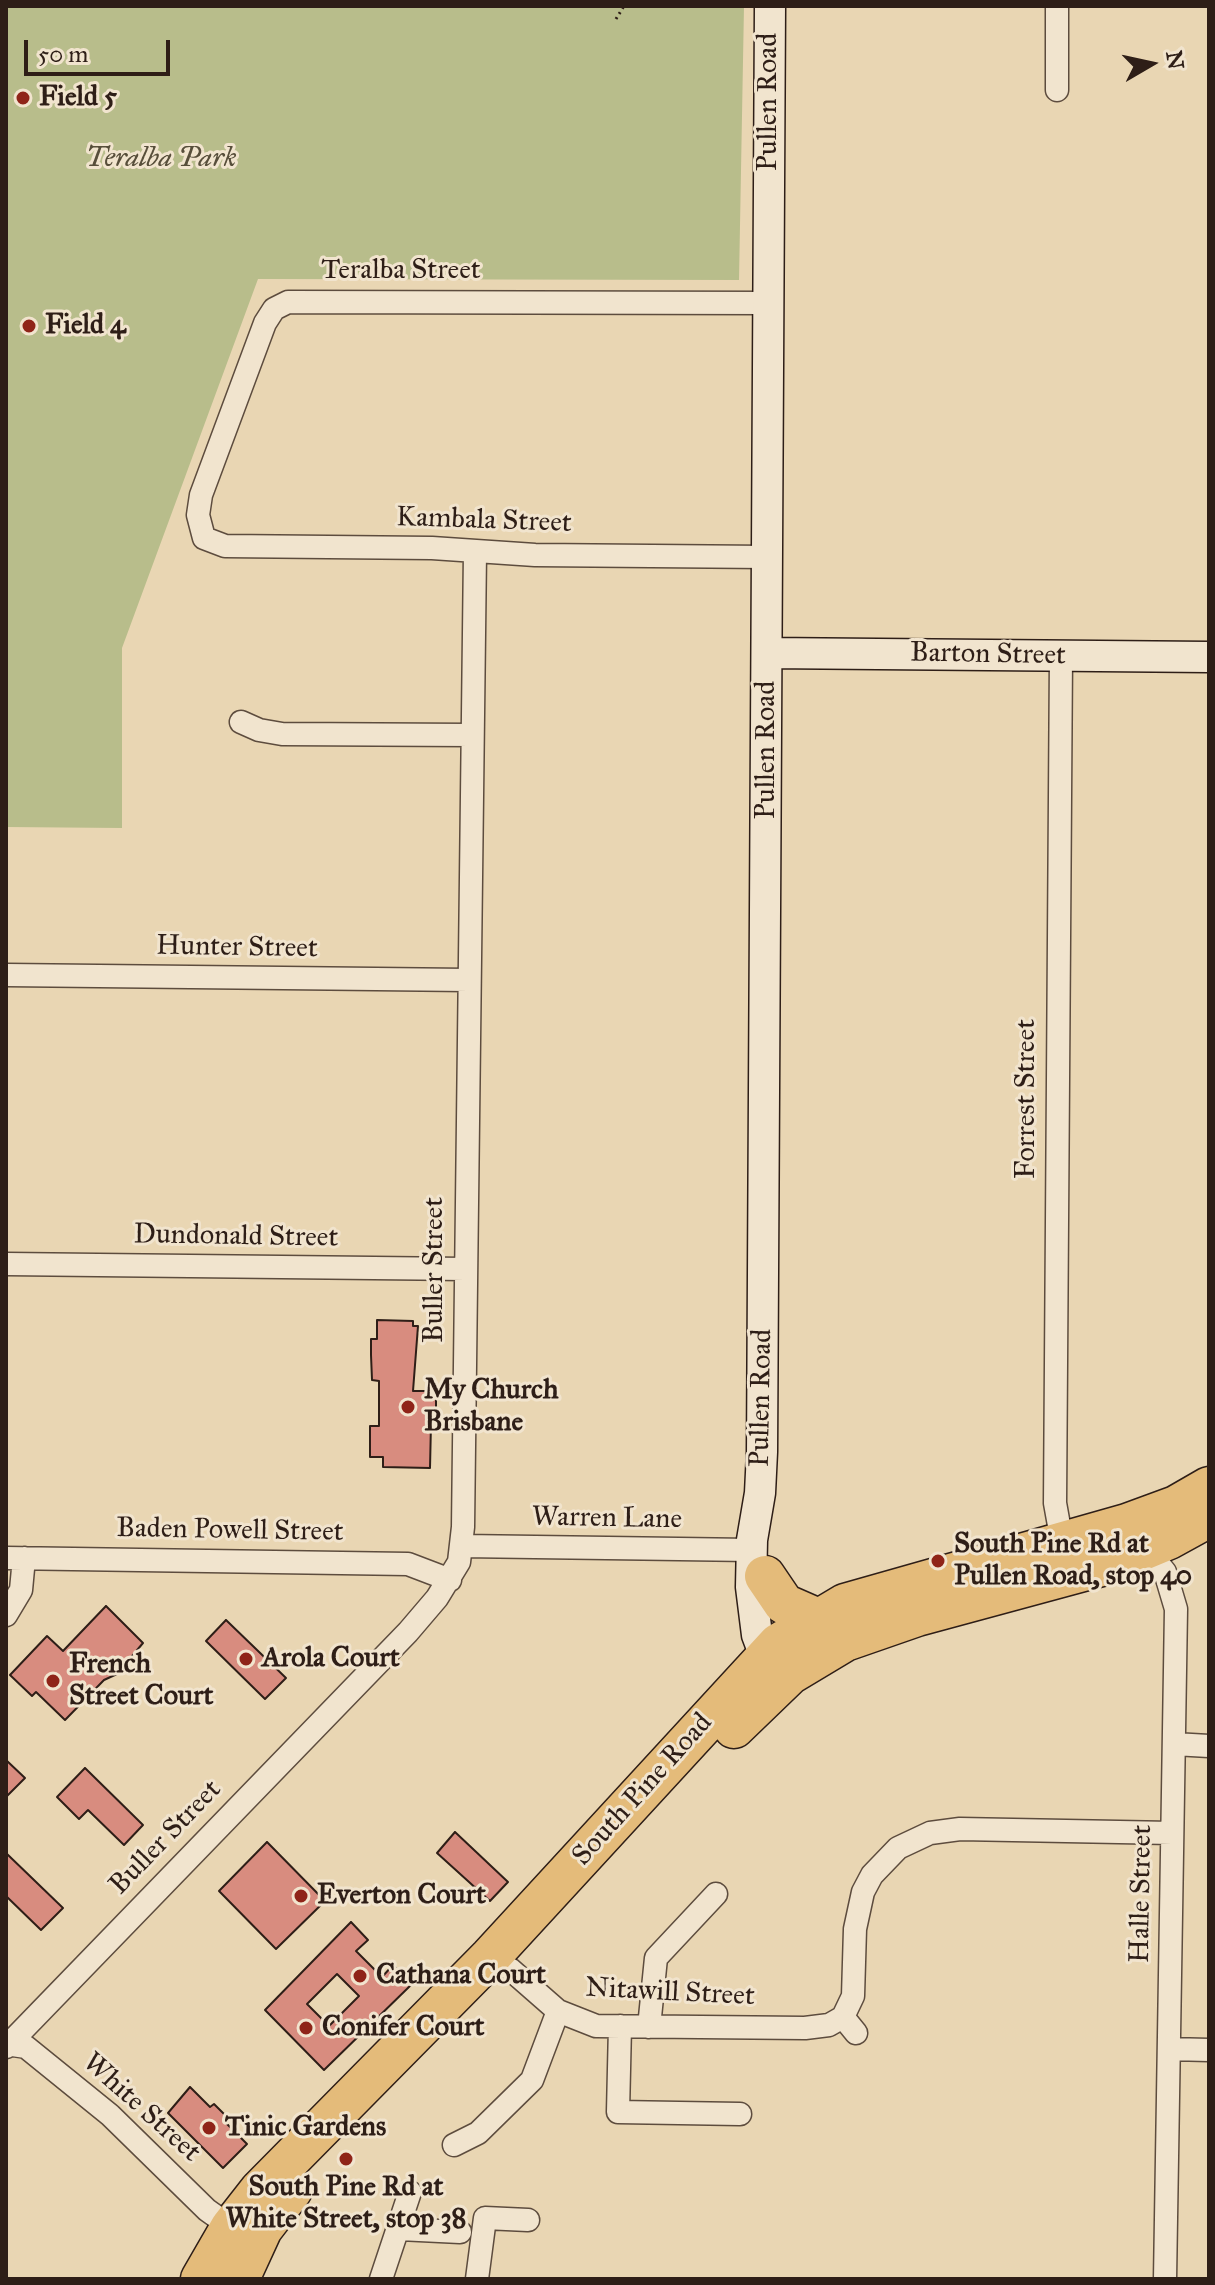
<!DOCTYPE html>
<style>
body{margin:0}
#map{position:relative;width:1215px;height:2285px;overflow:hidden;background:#e9d6b3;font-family:"IM FELL Great Primer",serif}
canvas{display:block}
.frame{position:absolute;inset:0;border:8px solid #2e1e17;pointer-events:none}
.north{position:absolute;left:1111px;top:24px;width:80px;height:80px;-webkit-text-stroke:6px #f1e4ce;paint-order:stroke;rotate:81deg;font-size:22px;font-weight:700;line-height:32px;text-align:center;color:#2e1e17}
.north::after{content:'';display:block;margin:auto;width:28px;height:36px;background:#2e1e17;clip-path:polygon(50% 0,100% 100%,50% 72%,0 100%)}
.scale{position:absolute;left:24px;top:40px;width:146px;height:36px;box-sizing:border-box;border:4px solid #2e1e17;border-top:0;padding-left:10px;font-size:24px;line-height:28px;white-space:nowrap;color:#2e1e17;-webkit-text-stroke:6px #f1e4ce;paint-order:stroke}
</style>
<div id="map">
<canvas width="1215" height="2285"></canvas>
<div class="frame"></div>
<div class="north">N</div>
<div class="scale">50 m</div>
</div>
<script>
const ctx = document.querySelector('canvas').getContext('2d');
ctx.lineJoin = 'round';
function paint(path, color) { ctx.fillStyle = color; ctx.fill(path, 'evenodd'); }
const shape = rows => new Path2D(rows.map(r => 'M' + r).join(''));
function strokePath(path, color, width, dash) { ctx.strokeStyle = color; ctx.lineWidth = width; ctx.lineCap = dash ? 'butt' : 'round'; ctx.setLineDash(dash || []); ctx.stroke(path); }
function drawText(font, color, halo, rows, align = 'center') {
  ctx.font = font + ' "IM FELL Great Primer",serif'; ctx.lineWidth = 6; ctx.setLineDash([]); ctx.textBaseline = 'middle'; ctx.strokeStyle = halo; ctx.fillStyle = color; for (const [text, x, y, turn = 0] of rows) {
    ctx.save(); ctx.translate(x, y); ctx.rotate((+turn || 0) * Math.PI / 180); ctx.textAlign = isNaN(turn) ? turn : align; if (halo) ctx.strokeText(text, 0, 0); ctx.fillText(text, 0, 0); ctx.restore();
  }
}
paint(shape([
 [6,6,744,6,739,280,258,279,122,648,122,828,6,827]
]), '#b8bd8b');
const building = shape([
 [377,1320,413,1321,413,1326,418,1326,413,1391,436,1391,436,1423,431,1423,430,1468,383,1467,383,1457,370,1457,370,1426,379,1426,379,1381,372,1380,371,1355,371,1339,377,1339,377,1320],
 [106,1606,143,1643,117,1674,104,1680,65,1720,36,1692,32,1696,10,1675,47,1636,63,1651,106,1606],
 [226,1620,286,1678,265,1699,206,1641,226,1620],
 [6,1760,25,1778,6,1797,6,1760],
 [85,1768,143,1825,124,1845,88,1810,79,1819,57,1797,85,1768],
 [455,1832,508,1882,490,1901,437,1853,455,1832],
 [267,1842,325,1901,276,1949,219,1891,267,1842],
 [6,1853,63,1908,41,1930,6,1896,6,1853],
 [351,1922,368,1940,356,1951,382,1977,393,1965,412,1984,324,2070,265,2010,351,1922],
 [337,1974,359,1996,329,2026,307,2004,337,1974],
 [190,2087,210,2107,214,2104,228,2118,224,2121,247,2144,223,2168,168,2113,190,2087]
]);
paint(building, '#d88c7f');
strokePath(building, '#2e1e17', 2);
const street = shape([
 [1057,90,1057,6],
 [768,557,535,555,432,548,225,546,204,538,198,515,201,495,265,323,274,309,288,302,769,303],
 [1061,655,1055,1503,1062,1542],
 [241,722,259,730,282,734,472,735],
 [6,975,468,980],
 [6,1264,465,1269],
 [1140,1541,1165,1572,1176,1609,1165,2279],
 [463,1546,751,1550],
 [6,1558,408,1564,450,1580],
 [6,1615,21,1590,24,1558],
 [1174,1744,1209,1746],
 [510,1969,558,2011,596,2026,805,2028,829,2025,843,2017,856,2033],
 [843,2017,853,1996,855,1929,863,1892,872,1875,898,1848,930,1833,960,1829,1172,1833],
 [620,2026,618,2112,740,2114],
 [649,2027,656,1958,716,1894],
 [6,2044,26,2047,110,2115,207,2210,231,2227],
 [6,2047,408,1632,437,1598,459,1562,463,1527,475,552],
 [1169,2049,1209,2050],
 [454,2145,478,2133,532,2080,558,2011],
 [399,2229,460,2232],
 [381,2279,410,2192],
 [477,2279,485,2218,528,2220]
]);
const secondary = shape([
 [770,6,762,1452,760,1493,752,1540,751,1587,757,1635,771,1672],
 [768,653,1209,657]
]);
const highway = shape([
 [765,1576,784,1604,816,1618],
 [734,1728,790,1674,845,1641,917,1616,1109,1564,1169,1539,1209,1517],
 [201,2279,231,2227,260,2190,490,1957,778,1644,845,1604,1127,1524,1176,1506,1209,1487],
 [239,2279,262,2229,292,2190]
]);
strokePath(street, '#5d4c3e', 25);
strokePath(secondary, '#2e1e17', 33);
strokePath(highway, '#2e1e17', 43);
strokePath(shape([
 [616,19,624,6]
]), '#2e1e17', 3, [2, 4]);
strokePath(street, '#f1e4ce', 22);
strokePath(secondary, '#f1e4ce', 30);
strokePath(highway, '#e4bb7a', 40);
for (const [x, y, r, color] of [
 [23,98,8,"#8f2418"],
 [29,326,8,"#8f2418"],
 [408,1407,8,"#8f2418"],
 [938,1561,8,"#8f2418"],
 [246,1659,8,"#8f2418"],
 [53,1681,8,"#8f2418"],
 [301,1896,8,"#8f2418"],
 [360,1976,8,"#8f2418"],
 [306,2028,8,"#8f2418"],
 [209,2128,8,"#8f2418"],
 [346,2159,8,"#8f2418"]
]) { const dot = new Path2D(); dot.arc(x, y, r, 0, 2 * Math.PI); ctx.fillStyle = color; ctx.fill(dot); strokePath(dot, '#f1e4ce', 3); }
drawText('bold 28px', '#2e1e17', '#f1e4ce', [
 ["Field 5",39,98],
 ["Field 4",45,326],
 ["My Church",424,1391],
 ["Brisbane",424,1423],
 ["South Pine Rd at",954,1545],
 ["Pullen Road, stop 40",954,1577],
 ["Arola Court",262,1659],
 ["French",69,1665],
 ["Street Court",69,1697],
 ["Everton Court",317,1896],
 ["Cathana Court",376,1976],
 ["Conifer Court",322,2028],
 ["Tinic Gardens",225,2128],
 ["South Pine Rd at",346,2188,"center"],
 ["White Street, stop 38",346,2220,"center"]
], 'left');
drawText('28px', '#2e1e17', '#f1e4ce', [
 ["Pullen Road",769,102,-90],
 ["Teralba Street",401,271],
 ["Kambala Street",484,521,2],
 ["Barton Street",988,655,1],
 ["Pullen Road",767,750,-90],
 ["Hunter Street",237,948,1],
 ["Forrest Street",1027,1099,-90],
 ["Dundonald Street",236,1237,1],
 ["Buller Street",435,1270,-90],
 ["Pullen Road",762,1398,-89],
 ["Warren Lane",607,1519,1],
 ["Baden Powell Street",230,1531,1],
 ["South Pine Road",643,1790,-48],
 ["Buller Street",166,1838,-46],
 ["Halle Street",1142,1894,-89],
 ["Nitawill Street",670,1993,3],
 ["White Street",141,2108,42]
]);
drawText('italic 28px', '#574e3a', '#f1e4ce', [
 ["Teralba Park",161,159]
]);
</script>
